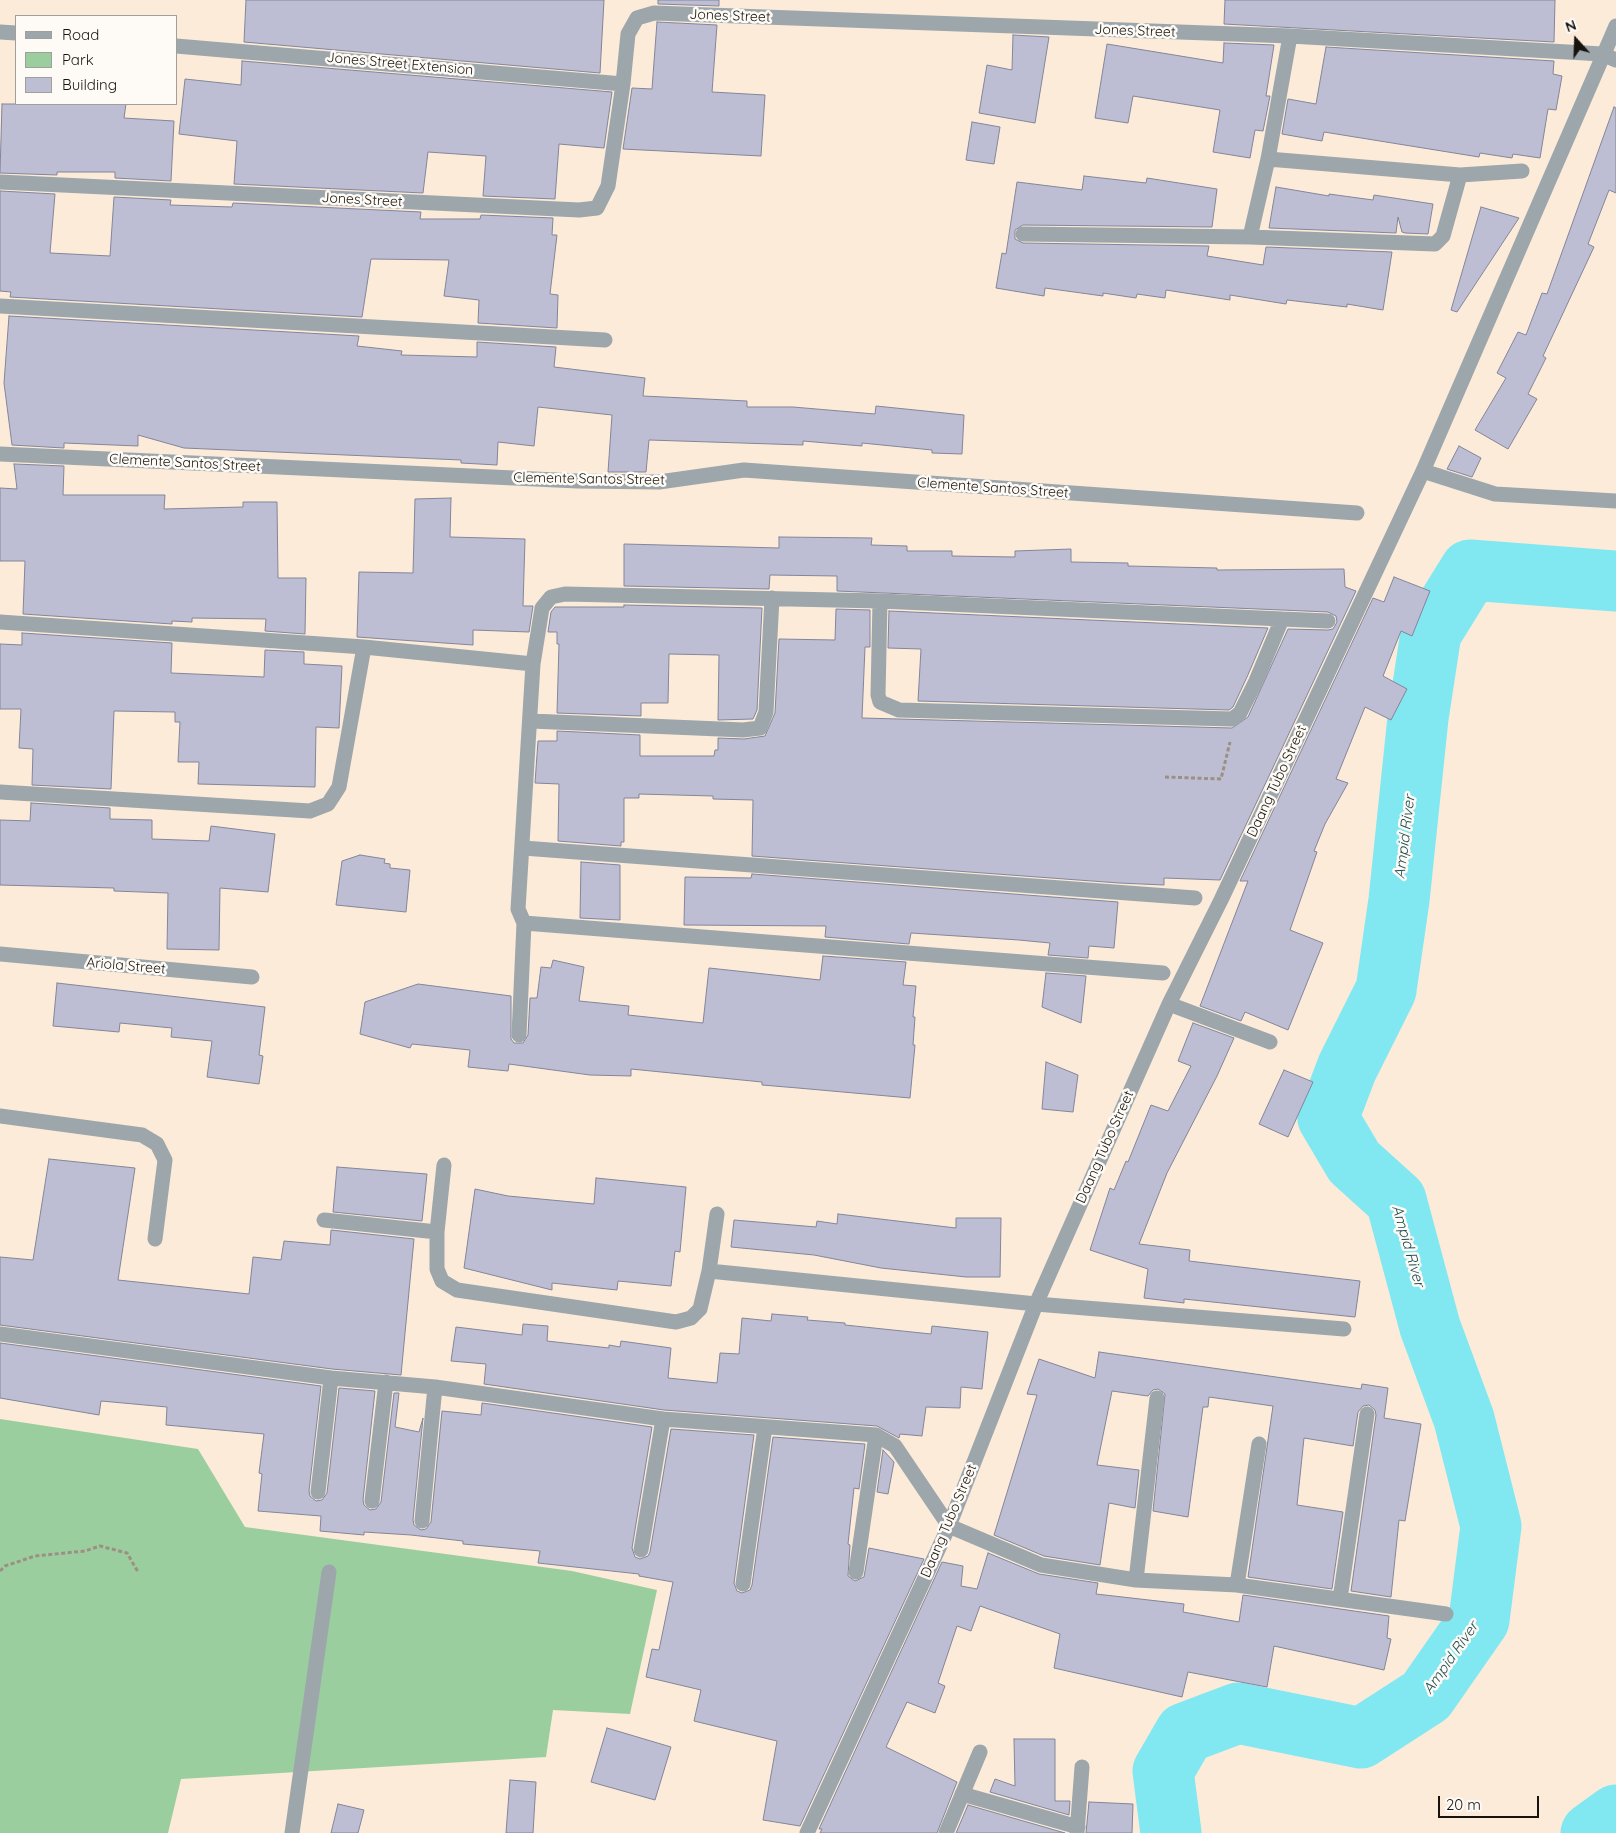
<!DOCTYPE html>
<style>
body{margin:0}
#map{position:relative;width:1616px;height:1833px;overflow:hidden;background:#fcebd9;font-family:Quicksand,sans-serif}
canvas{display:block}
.legend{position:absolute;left:15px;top:15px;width:162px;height:90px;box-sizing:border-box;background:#fefbf7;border:1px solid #a29e99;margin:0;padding:6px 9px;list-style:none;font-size:15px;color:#18130d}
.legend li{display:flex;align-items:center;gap:10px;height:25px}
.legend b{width:25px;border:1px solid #a29e99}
.north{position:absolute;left:1551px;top:15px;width:50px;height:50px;-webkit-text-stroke:4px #fefbf7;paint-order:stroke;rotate:340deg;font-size:14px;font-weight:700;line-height:20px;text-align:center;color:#18130d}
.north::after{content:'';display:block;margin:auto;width:18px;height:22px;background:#18130d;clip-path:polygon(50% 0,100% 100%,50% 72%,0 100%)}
.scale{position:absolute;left:1438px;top:1796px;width:101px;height:22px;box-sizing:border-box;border:2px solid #18130d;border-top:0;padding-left:6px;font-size:15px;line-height:18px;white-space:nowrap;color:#18130d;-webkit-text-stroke:4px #fefbf7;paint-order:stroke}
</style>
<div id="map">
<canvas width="1616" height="1833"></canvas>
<ul class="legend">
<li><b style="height:6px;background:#9ca6ab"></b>Road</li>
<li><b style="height:14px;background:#9bce9f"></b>Park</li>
<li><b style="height:14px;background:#bdbed4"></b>Building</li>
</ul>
<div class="north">N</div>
<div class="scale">20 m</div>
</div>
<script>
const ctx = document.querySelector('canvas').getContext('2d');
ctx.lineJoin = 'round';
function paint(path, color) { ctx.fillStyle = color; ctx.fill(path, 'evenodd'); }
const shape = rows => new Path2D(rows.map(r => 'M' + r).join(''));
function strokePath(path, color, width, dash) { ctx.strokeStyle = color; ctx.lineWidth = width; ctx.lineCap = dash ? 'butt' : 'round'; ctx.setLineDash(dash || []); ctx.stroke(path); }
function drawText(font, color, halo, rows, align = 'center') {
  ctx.font = font + ' Quicksand,sans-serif'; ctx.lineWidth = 5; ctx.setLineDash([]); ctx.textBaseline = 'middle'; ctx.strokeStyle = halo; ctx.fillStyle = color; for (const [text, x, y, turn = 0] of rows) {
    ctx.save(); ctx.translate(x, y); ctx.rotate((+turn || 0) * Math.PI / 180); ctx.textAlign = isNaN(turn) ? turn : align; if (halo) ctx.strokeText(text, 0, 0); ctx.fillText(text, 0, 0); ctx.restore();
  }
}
paint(shape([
 [0,1419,198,1449,245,1527,572,1571,657,1590,630,1714,553,1710,546,1757,181,1779,168,1833,0,1833]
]), '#9bce9f');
strokePath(shape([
 [1171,1833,1163,1771,1185,1733,1238,1713,1361,1738,1426,1696,1479,1620,1491,1526,1464,1419,1430,1327,1396,1200,1354,1162,1328,1118,1347,1068,1386,990,1399,900,1418,718,1431,633,1470,570,1616,581],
 [1591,1833,1616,1815]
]), '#81e8f1', 61);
const building = shape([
 [246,0,604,0,600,73,244,42,246,0],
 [658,0,719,0,719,6,658,4,658,0],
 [1225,0,1555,0,1554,42,1224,24,1225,0],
 [657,22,717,25,712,92,765,95,761,156,623,149,632,88,652,89,657,22],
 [1013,35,1049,37,1035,123,979,113,987,65,1012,70,1013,35],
 [1224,43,1274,45,1266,96,1270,96,1263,131,1255,130,1250,158,1213,152,1220,110,1133,96,1128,123,1095,118,1107,44,1223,63,1224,43],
 [1326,47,1554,61,1553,74,1562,76,1556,110,1548,109,1540,158,1513,154,1512,158,1480,153,1479,157,1324,132,1322,141,1282,134,1288,99,1316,104,1326,47],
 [242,61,612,92,604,148,559,144,555,199,483,196,486,156,428,152,423,193,234,184,237,141,179,134,185,79,241,85,242,61],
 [2,104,126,104,124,118,174,121,171,181,115,178,115,172,57,172,57,175,0,173,2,104],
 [1614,107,1616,108,1616,193,1609,190,1588,244,1594,247,1543,356,1546,358,1528,394,1537,399,1508,449,1475,430,1506,378,1497,373,1518,332,1526,335,1542,293,1547,294,1614,107],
 [972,122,1000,127,994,164,966,160,972,122],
 [1084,176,1146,183,1147,178,1217,189,1212,227,1023,225,1015,230,1015,239,1023,243,1209,246,1207,256,1263,265,1266,247,1392,252,1383,310,1347,304,1347,307,1287,300,1286,304,1230,295,1230,300,1166,290,1165,298,1137,294,1136,298,1103,293,1103,296,1045,288,1044,296,996,288,1002,253,1006,254,1017,182,1082,190,1084,176],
 [1276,187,1329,196,1329,194,1373,200,1374,195,1433,204,1428,234,1405,233,1402,232,1398,217,1396,233,1269,228,1276,187],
 [0,191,55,194,50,253,110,256,114,197,171,200,170,205,232,207,233,203,421,212,420,219,480,219,481,215,553,218,552,235,557,235,550,294,558,295,557,328,478,323,479,300,444,296,449,260,371,259,362,317,10,297,11,292,0,291,0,191],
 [1481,207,1519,218,1457,312,1451,310,1481,207],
 [9,316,359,336,357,346,402,351,401,355,477,357,477,342,556,347,554,367,645,378,643,396,747,401,747,407,793,407,875,414,876,406,964,415,962,454,932,453,932,450,862,443,862,446,803,441,803,445,649,440,646,472,608,472,612,415,538,407,534,446,498,442,497,465,461,463,461,460,184,448,138,435,138,446,64,443,64,448,12,445,4,383,9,316],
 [1459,446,1481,458,1472,477,1447,469,1459,446],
 [14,464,64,466,63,495,165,495,164,509,243,507,243,502,277,502,278,578,306,578,305,634,265,631,266,619,192,618,192,622,172,621,172,624,23,614,25,561,0,561,0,488,17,489,14,464],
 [451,498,450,537,525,539,523,606,533,606,529,632,473,630,473,645,357,637,359,572,413,573,415,499,451,498],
 [779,537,872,538,871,545,907,546,907,551,952,551,952,556,1015,557,1015,551,1071,549,1071,562,1128,563,1128,566,1217,568,1217,570,1344,569,1345,587,1356,591,1220,880,1164,878,1164,885,1119,883,752,856,753,800,713,799,713,796,639,794,639,798,624,798,624,842,621,842,621,846,558,841,559,784,535,783,538,741,557,741,557,731,640,735,640,756,714,756,715,750,718,750,718,738,744,739,765,736,775,713,779,639,835,640,836,609,870,610,870,647,865,647,862,718,1232,728,1248,717,1288,629,1328,630,1333,629,1337,622,1336,616,1328,612,837,591,837,576,770,575,769,589,624,586,624,544,779,548,779,537],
 [1394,577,1430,591,1412,636,1401,631,1383,676,1407,689,1391,720,1365,707,1336,779,1348,783,1325,824,1314,851,1317,852,1290,930,1323,943,1288,1030,1245,1012,1241,1021,1200,1006,1248,881,1240,881,1373,598,1384,602,1394,577],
 [624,605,762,608,757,710,753,719,718,720,719,655,669,654,668,703,641,703,641,716,557,713,559,644,557,644,557,632,548,632,551,612,555,607,624,607,624,605],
 [889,611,1268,628,1247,677,1233,707,1229,710,918,701,921,649,888,648,889,611],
 [22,633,172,643,171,673,264,677,265,650,304,652,304,664,342,666,339,728,316,727,315,787,198,784,199,762,178,762,180,722,175,722,175,712,114,711,111,789,32,785,33,749,19,748,21,709,0,709,0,644,22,645,22,633],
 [31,803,110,808,110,819,152,820,152,839,209,841,211,826,275,834,268,892,220,888,219,950,167,949,168,893,114,891,114,888,0,885,0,820,30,821,31,803],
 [360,855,385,859,384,863,390,864,390,868,410,870,406,912,336,905,342,861,360,855],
 [581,862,620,865,620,920,580,918,581,862],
 [752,874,1118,902,1114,948,1089,946,1088,958,1048,955,1050,943,1019,940,911,933,909,944,825,937,826,926,684,925,685,877,751,878,752,874],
 [823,956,906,962,903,985,916,986,913,1017,915,1017,913,1045,915,1045,910,1098,798,1088,762,1085,762,1082,631,1069,631,1076,590,1075,509,1064,508,1071,468,1067,470,1050,412,1044,410,1048,360,1034,365,1002,418,984,511,996,511,1039,514,1043,523,1043,528,1035,530,998,537,998,541,967,551,968,553,960,584,967,579,1001,629,1006,628,1015,703,1023,709,968,820,980,823,956],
 [1046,973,1086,976,1081,1023,1042,1007,1046,973],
 [57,983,265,1007,259,1055,263,1056,259,1084,207,1077,212,1041,171,1037,172,1028,120,1023,119,1032,53,1026,57,983],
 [1193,1023,1234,1038,1217,1076,1167,1173,1139,1244,1190,1250,1189,1261,1360,1281,1355,1317,1184,1299,1184,1303,1144,1298,1148,1269,1090,1250,1110,1188,1114,1190,1126,1161,1128,1162,1151,1105,1168,1111,1191,1066,1178,1061,1193,1023],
 [1046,1062,1078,1075,1073,1112,1042,1109,1046,1062],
 [1284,1070,1313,1082,1288,1137,1259,1124,1284,1070],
 [49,1159,135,1168,118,1280,249,1294,253,1257,281,1260,284,1241,330,1245,331,1230,414,1239,401,1375,332,1369,0,1325,0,1257,33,1260,49,1159],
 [337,1167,427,1174,422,1221,333,1212,337,1167],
 [596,1178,686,1187,680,1252,675,1251,671,1286,618,1281,617,1290,552,1283,552,1290,464,1268,475,1189,508,1196,594,1204,596,1178],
 [838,1214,956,1228,956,1218,1001,1218,1000,1277,966,1277,881,1268,814,1255,731,1247,734,1220,816,1227,817,1221,837,1224,838,1214],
 [772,1314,808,1317,807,1320,845,1323,845,1325,931,1334,932,1326,988,1332,982,1389,961,1387,960,1408,926,1407,922,1436,900,1434,899,1438,877,1426,664,1410,484,1384,486,1364,451,1361,456,1327,522,1335,523,1324,548,1326,547,1341,609,1348,609,1345,620,1347,621,1341,671,1348,668,1378,717,1383,720,1353,739,1354,742,1318,771,1321,772,1314],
 [0,1343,321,1386,309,1491,310,1496,316,1501,322,1500,327,1493,339,1388,375,1391,363,1500,364,1505,370,1510,376,1509,381,1502,394,1393,399,1393,395,1427,419,1432,423,1418,413,1520,414,1525,421,1530,426,1529,431,1522,442,1411,481,1415,482,1403,652,1427,632,1548,635,1557,640,1559,648,1556,650,1552,671,1429,754,1435,734,1583,737,1591,742,1593,750,1590,752,1585,773,1437,865,1444,859,1489,854,1488,848,1544,850,1545,848,1576,855,1581,864,1577,869,1548,924,1559,800,1826,763,1820,777,1741,694,1721,701,1690,646,1677,652,1649,659,1650,673,1582,639,1576,639,1574,538,1563,540,1551,463,1544,463,1541,411,1535,364,1532,364,1535,320,1531,321,1516,258,1511,262,1474,259,1473,264,1434,166,1425,167,1407,101,1401,99,1415,0,1398,0,1343],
 [1099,1352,1361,1389,1362,1384,1388,1388,1384,1418,1421,1424,1405,1521,1399,1520,1391,1597,1351,1591,1376,1415,1375,1410,1369,1405,1363,1406,1358,1412,1353,1446,1304,1438,1297,1505,1343,1512,1332,1589,1248,1577,1273,1406,1209,1397,1208,1407,1203,1407,1188,1517,1153,1511,1165,1394,1158,1389,1153,1390,1148,1396,1112,1391,1097,1465,1139,1470,1135,1508,1109,1503,1100,1565,1044,1556,994,1535,1037,1395,1027,1394,1039,1359,1095,1378,1099,1352],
 [883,1450,894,1462,888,1494,877,1492,883,1450],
 [988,1553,1039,1574,1098,1583,1096,1594,1184,1604,1183,1612,1239,1622,1243,1595,1389,1616,1387,1638,1391,1639,1384,1670,1274,1646,1267,1687,1188,1672,1182,1697,1054,1668,1060,1634,980,1606,971,1631,957,1626,938,1683,945,1686,935,1713,907,1702,886,1747,957,1782,937,1833,820,1833,822,1829,819,1829,942,1562,963,1566,961,1586,977,1589,988,1553],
 [607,1728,671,1747,655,1800,591,1782,607,1728],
 [1014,1739,1055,1739,1055,1801,1070,1801,1069,1815,990,1792,995,1779,1015,1786,1014,1739],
 [510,1780,536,1782,533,1833,506,1833,510,1780],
 [1089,1802,1133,1804,1132,1833,1086,1833,1089,1802],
 [338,1804,364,1810,358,1833,331,1833,338,1804],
 [968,1805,1065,1833,956,1833,968,1805]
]);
paint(building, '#bdbed4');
strokePath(building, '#838599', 1);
strokePath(shape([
 [1165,777,1221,779,1230,742],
 [0,1571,5,1566,35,1556,85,1551,100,1546,127,1553,138,1572]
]), '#9c9083', 3, [4, 2.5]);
strokePath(shape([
 [1602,54,1616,60],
 [292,1833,329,1572]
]), '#9ca6ab', 15);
strokePath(shape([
 [0,32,16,33],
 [176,46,623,84],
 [1268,159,1460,175,1522,171],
 [0,182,579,210,597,208,608,186,623,84,628,34,637,18,654,13,1290,36,1602,54],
 [1023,234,1250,237,1435,244,1443,236,1460,175],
 [1250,237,1268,159,1290,36],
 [0,306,605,340],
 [0,454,578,481,659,482,744,470,1357,513],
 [1423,471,1495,494,1616,501],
 [880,601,878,695,880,702,899,710,1232,719,1240,713,1256,681,1282,619,880,601,565,594,551,597,542,608,533,664,518,909,524,923,1163,973],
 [1282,619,1328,621],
 [0,622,364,647,533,664],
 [531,721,743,730,760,728,766,712,772,598],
 [0,792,310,811,328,804,339,787,364,647],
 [523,848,1195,898],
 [0,954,252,977],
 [1169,1004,1270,1042],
 [519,1035,524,923],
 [0,1116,142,1135,157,1144,165,1160,155,1239],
 [444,1165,437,1232,437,1269,442,1281,457,1290,676,1322,691,1318,700,1309,709,1271,717,1214],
 [324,1220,437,1232],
 [709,1271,1036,1304,1344,1329],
 [0,1334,331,1378,435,1387,663,1419,876,1435,895,1446,949,1526,1041,1565,1136,1580,1237,1585,1446,1614],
 [318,1492,331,1378],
 [372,1501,386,1382],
 [422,1521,435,1387],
 [641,1550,663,1419],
 [856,1572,876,1435],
 [1136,1580,1157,1398],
 [743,1584,765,1427],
 [1237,1585,1259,1444],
 [1340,1599,1367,1414],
 [962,1794,1078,1827],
 [807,1833,949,1526,1036,1304,1169,1004,1221,900,1423,471,1616,26],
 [946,1833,980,1752],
 [1077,1833,1082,1767]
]), '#9ca6ab', 15);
drawText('14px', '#18130d', '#fefbf7', [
 ["Jones Street",730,16,2],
 ["Jones Street",1135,31,2],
 ["Jones Street Extension",400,64,5],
 ["Jones Street",362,200,3],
 ["Clemente Santos Street",185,463,3],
 ["Clemente Santos Street",589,479,1],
 ["Clemente Santos Street",993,488,4],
 ["Daang Tubo Street",1277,781,-65],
 ["Ariola Street",126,966,5],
 ["Daang Tubo Street",1105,1147,-66],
 ["Daang Tubo Street",949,1521,-67]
]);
drawText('italic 15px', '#1f4d52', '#fefbf7', [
 ["Ampid River",1405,837,-83],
 ["Ampid River",1408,1246,74],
 ["Ampid River",1451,1658,-55]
]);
</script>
